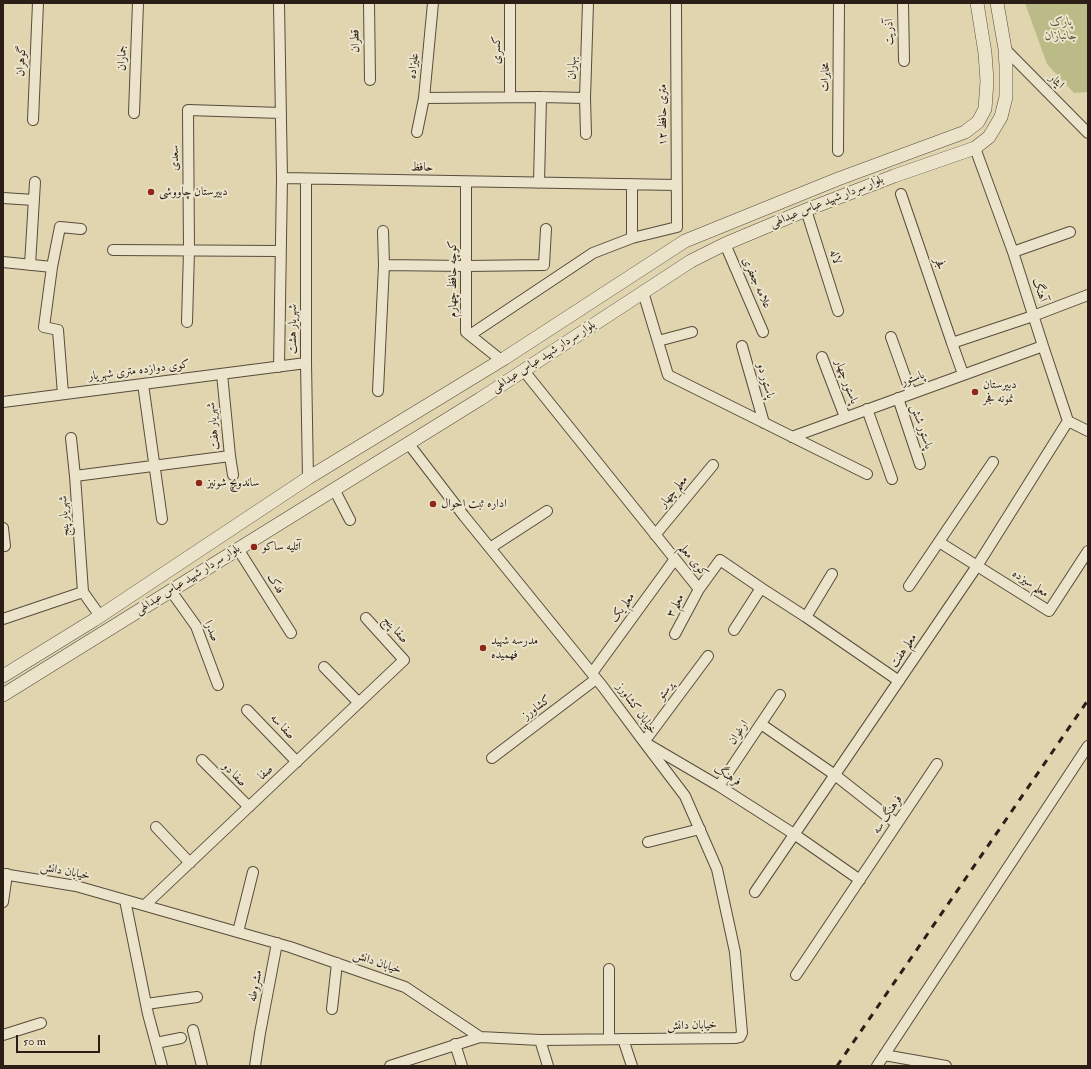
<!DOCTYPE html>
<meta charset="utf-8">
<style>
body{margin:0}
#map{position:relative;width:1091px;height:1069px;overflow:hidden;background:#e0d5af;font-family:"IM FELL Double Pica",serif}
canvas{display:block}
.frame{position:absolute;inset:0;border:4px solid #2b1e16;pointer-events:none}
.scale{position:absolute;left:16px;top:1035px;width:84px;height:18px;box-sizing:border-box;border:2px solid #2b1e16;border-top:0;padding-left:5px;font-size:12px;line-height:14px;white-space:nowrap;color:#2b1e16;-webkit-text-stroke:3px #ebe4cb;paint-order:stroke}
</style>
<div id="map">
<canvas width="1091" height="1069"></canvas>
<div class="frame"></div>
<div class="scale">50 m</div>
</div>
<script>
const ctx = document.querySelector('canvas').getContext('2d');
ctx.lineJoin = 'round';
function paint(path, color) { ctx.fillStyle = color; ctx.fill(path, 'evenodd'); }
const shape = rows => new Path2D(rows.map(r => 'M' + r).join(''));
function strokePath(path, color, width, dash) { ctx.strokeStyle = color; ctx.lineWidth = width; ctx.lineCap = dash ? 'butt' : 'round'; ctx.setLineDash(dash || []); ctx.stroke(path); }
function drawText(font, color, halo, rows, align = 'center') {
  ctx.font = font + ' "IM FELL Double Pica",Amiri,serif'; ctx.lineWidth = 4; ctx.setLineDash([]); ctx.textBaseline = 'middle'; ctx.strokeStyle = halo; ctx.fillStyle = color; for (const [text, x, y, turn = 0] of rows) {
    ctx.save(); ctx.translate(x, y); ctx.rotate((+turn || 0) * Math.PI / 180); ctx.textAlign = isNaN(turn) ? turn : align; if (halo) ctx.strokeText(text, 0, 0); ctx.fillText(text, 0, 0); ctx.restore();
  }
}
paint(shape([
 [1025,3,1088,3,1088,92,1074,93,1047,64]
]), '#babb86');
const minor = shape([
 [369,3,370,80],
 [510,3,510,97],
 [903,3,904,61],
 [1005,49,1088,133],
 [424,98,541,97,585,98],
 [134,113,138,3],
 [33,120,38,3],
 [417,132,424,98,433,3],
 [586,134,585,98,588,3],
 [975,148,1013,252,1043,346,1068,421,1088,431],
 [838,151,839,3],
 [282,178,677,185],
 [306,179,306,363,308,478],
 [466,182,466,332,501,360],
 [539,183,541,97],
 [632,184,632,238],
 [901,194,952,343],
 [3,198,34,200],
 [806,210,838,311],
 [725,244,763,332],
 [113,250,280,251],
 [1013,252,1070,232],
 [3,262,52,267],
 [30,265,35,182],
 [384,265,466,266,544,265,546,229],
 [643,292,668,375,867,474],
 [187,322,189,251,188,110,281,113],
 [470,335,593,253,632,238,677,227,676,3],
 [891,337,911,393],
 [658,341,692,332],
 [742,346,764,423],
 [822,357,845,417],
 [279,367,282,178,279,3],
 [524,371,699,589,720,560,761,588,806,617,899,681],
 [222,374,230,456,233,475],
 [963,374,952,343,1033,316,1088,295],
 [143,384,162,519],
 [378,391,384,265,383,231],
 [63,394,58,330,44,327,52,267,60,227,81,229],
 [898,398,920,464],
 [3,402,306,363],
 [867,409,892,479],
 [792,437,1043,346],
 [71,438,75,476,83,592],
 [75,476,230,456],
 [334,489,350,520],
 [3,528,5,546],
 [655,535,713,465],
 [939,542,1049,611,1088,551],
 [490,548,547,511],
 [238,549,291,633],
 [909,586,993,462],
 [171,591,196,626,218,685],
 [806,617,832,574],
 [3,619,83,592,100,616],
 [734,630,761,588],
 [675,634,699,589],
 [708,656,644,742,719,786,794,834,860,880],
 [324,667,359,703],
 [592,673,675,559],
 [247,710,297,762],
 [761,724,835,775,897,824],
 [492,758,596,679],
 [202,760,249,807],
 [719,786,780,695],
 [156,827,190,863],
 [648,842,700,829],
 [3,874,76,886,290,947,405,987,480,1037,540,1040,736,1038,740,1037,742,1033,735,952,717,869,685,796,644,742,603,687,464,516,408,443],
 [755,892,977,566,1068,421],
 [125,900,148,1014,162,1066],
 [3,902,7,874],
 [145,905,404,660,366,618],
 [238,932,253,872],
 [609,969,609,1039],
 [796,975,937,764],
 [146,1004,197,997],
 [332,1009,337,963],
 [193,1030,202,1066],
 [3,1035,41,1023],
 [623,1039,632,1066],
 [540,1040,548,1066],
 [156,1043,181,1038],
 [455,1044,462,1066],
 [884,1055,946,1066],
 [255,1066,260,1033,277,943],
 [390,1066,480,1037],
 [877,1066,1088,746]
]);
const tertiary = shape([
 [3,676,94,620,308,478,505,358,685,241,838,179,965,132,978,122,985,109,987,81,985,53,977,3],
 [3,695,480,399,691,261,725,244,806,210,894,176,975,148,989,137,1001,117,1006,97,1006,66,1005,49,997,3]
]);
strokePath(minor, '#584c3c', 12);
strokePath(tertiary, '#584c3c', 14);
strokePath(minor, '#ebe4cb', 10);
strokePath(tertiary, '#ebe4cb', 13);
strokePath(shape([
 [837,1066,1088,700]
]), '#2b1e16', 3, [7, 7]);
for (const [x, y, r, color] of [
 [151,192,4,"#8f2418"],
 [975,392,4,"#8f2418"],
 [199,483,4,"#8f2418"],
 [433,504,4,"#8f2418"],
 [254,547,4,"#8f2418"],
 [483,648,4,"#8f2418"]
]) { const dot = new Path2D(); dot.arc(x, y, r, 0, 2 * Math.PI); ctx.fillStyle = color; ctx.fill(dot); strokePath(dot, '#ebe4cb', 1.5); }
drawText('italic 12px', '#564d38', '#ebe4cb', [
 ["پارک",1061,22],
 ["جانبازان",1061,36]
]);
drawText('12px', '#2b1e16', '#ebe4cb', [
 ["آذریت",890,32,-91],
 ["قطران",356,41,-91],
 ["کسری",497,50,-90],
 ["جماران",123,58,-88],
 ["گوهران",22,61,-87],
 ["علیزاده",414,66,-84],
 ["بهاران",573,68,-89],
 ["مخابرات",826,77,-89],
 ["ایثار",1056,82,45],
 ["۱۲ متری حافظ",663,115,-90],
 ["سعدی",175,158,-90],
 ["حافظ",422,168,1],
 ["بلوار سردار شهید عباس عبدالهی",827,202,-22],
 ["لاله",835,257,73],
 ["فجر",939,264,71],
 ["کوچه حافظ چهارم",453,279,-90],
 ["علامه جعفری",756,283,66],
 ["آهنگ",1039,290,72],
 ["شهریار هشت",293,329,-90],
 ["بلوار سردار شهید عباس عبدالهی",544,357,-33],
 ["کوی دوازده متری شهریار",139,371,-7],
 ["پاستور",913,379,-20],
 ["پاستور دو",765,381,74],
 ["پاستور چهار",846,382,69],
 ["شهریار هفت",214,426,-96],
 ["پاستور شش",921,427,71],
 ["معلم چهار",674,492,-50],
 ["شهریار پنج",65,516,-94],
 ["کوی معلم",693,561,51],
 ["بلوار سردار شهید عباس عبدالهی",188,580,-32],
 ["فدک",275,584,58],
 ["معلم سیزده",1030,584,33],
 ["معلم ۳",676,606,-62],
 ["معلم یک",623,608,-54],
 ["صفا پنج",395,630,48],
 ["صدرا",211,631,67],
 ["معلم هفت",904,651,-56],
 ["پرستو",666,691,-53],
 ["کشاورز",537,708,-37],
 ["خیابان کشاورز",636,709,54],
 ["صفا سه",282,727,46],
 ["ارغوان",739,733,-56],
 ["صفا",266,773,-43],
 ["صفا دو",234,775,45],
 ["فرهنگ",727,776,31],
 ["فرهنگ سه",888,815,-56],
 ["خیابان دانش",65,872,11],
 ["خیابان دانش",377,963,19],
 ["مشروطه",256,986,-79],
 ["خیابان دانش",692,1026,-1]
]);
drawText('12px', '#2b1e16', '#ebe4cb', [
 ["دبیرستان چاووشی",159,192],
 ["دبیرستان",983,385],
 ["نمونه فجر",983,399],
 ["ساندویچ شونیز",207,483],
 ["اداره ثبت احوال",441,504],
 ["آتلیه ساکو",262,547],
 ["مدرسه شهید",491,641],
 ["فهمیده",491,655]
], 'left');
</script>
